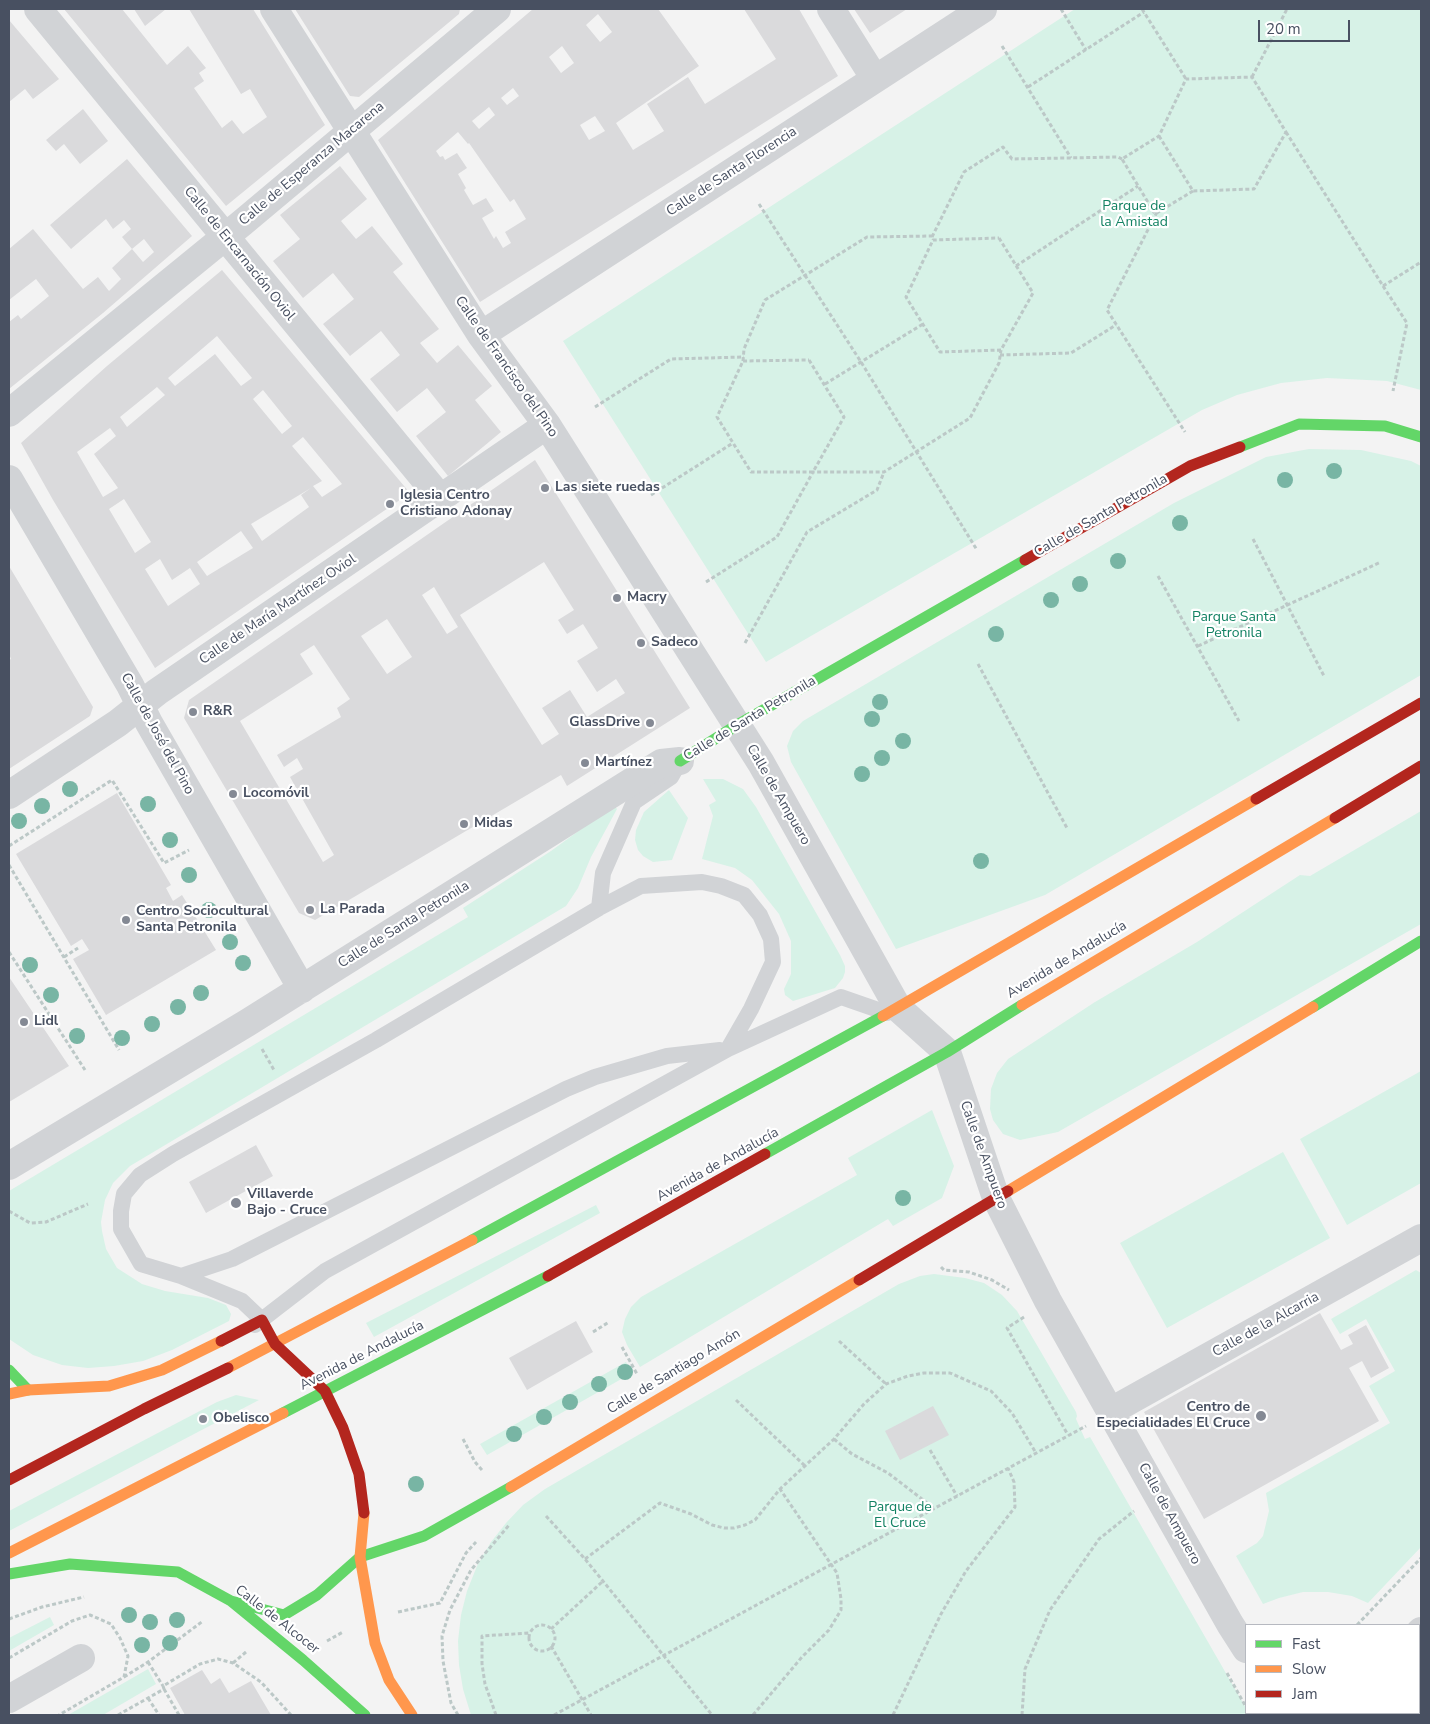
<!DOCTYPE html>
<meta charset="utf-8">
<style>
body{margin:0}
#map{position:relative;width:1430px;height:1724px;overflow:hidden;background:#f3f3f3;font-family:"Nunito Sans",sans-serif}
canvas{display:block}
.frame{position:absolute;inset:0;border:10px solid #485061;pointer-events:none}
.legend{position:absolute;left:1245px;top:1624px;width:175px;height:90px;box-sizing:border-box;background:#fff;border:1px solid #b6b9c0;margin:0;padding:6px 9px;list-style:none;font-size:15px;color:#485061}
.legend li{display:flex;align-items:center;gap:10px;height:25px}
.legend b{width:25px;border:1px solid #b6b9c0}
.scale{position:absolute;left:1258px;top:20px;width:92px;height:22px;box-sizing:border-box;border:2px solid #485061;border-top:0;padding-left:6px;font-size:15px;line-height:18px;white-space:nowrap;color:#485061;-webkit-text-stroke:4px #fff;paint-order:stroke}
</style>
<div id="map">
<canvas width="1430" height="1724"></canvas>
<div class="frame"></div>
<ul class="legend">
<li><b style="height:6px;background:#63d668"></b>Fast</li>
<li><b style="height:6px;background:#ff974d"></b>Slow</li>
<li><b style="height:6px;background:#b3261e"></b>Jam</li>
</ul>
<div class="scale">20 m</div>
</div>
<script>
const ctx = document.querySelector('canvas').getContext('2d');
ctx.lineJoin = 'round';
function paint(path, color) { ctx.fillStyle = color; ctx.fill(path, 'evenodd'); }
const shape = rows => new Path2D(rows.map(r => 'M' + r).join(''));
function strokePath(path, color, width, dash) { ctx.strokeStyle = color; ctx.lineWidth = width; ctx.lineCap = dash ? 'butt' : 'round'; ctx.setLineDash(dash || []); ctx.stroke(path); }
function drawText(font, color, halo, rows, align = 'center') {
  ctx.font = font + ' "Nunito Sans",sans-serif'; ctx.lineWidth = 4.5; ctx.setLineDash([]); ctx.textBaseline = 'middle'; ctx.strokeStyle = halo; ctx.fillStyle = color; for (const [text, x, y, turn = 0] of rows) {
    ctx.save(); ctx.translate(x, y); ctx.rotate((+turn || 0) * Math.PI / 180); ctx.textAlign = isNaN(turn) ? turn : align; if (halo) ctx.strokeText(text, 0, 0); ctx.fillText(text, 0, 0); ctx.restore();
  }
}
paint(shape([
 [1075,9,1421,9,1421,390,1387,381,1327,378,1281,383,1237,395,1202,410,766,662,563,341],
 [1309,449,1361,450,1411,461,1421,466,1421,675,1045,895,896,949,791,762,787,746,793,731,803,721,1174,503,1266,457],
 [703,779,723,779,743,789,756,807,840,955,845,966,845,972,843,978,835,988,793,1001,785,995,784,989,791,974,791,941,779,914,752,880,735,868,702,859,713,816,709,805,716,801],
 [669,790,688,818,672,860,653,862,643,856,638,850,635,840,636,830,644,812],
 [614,805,617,809,591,857,578,888,566,906,130,1166,113,1183,105,1200,101,1222,102,1231,106,1249,117,1268,142,1284,165,1291,208,1298,226,1305,231,1314,229,1321,172,1350,143,1361,114,1366,88,1368,62,1365,33,1355,9,1339,9,1191,468,917,463,908,551,851],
 [1421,811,1421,924,1058,1132,1020,1140,1003,1134,993,1120,990,1109,991,1089,997,1073,1008,1059,1095,1002,1197,942,1300,875,1310,876],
 [1421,1071,1421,1183,1347,1225,1300,1139],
 [932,1110,954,1166,942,1198,893,1226,888,1219,640,1367,627,1345,622,1332,625,1319,631,1307,641,1297,857,1175,848,1158],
 [1283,1152,1330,1238,1167,1328,1120,1243],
 [596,1205,600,1213,374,1337,366,1323],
 [1416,1270,1421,1273,1421,1547,1368,1603,1352,1596,1328,1592,1303,1592,1279,1598,1263,1604,1236,1556,1257,1543,1263,1536,1269,1511,1266,1493,1390,1423,1369,1386,1395,1371,1366,1319,1340,1334,1331,1319],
 [934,1274,965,1278,984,1283,1002,1295,1017,1311,1076,1412,1077,1416,1076,1419,1085,1439,1090,1437,1246,1708,1246,1713,1249,1713,1250,1715,471,1715,463,1689,459,1665,458,1641,461,1615,467,1591,477,1566,491,1542,506,1523,523,1505,545,1489,899,1284,920,1276],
 [626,1362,632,1373,487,1455,480,1444],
 [236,1395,259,1400,9,1531,9,1511,217,1402],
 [50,1617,54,1625,9,1651,9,1638],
 [148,1669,156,1684,103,1715,68,1715]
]), '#d7f2e7');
paint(shape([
 [64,9,122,9,167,65,188,46,206,68,199,73,204,81,194,88,222,128,232,120,243,134,267,117,250,89,241,94,189,9,253,9,325,125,226,206],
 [134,9,166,9,145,26],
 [295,9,460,9,459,14,359,97,350,96],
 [533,9,658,9,699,66,616,123,633,150,664,131,647,104,688,77,705,104,776,59,744,9,799,9,838,76,480,302,378,140],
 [598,14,612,32,600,42,586,25],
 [562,46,574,63,561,73,549,57],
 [513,88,519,96,507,105,501,98],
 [489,107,495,115,479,129,472,121],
 [595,116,605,131,589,140,580,125],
 [458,132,468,144,469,143,510,202,514,199,526,219,505,232,511,243,503,248,496,236,494,239,482,218,494,211,486,198,473,205,464,190,466,188,458,174,467,168,457,153,445,160,443,156,440,157,436,151],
 [854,9,907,9,870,33],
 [9,20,59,79,33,99,25,89,9,102],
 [83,109,108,141,80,164,64,144,56,151,46,140],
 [127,159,192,236,103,313,9,389,9,322,18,315,21,319,49,296,36,279,9,300,9,249,33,229,83,289,98,277,109,291,121,279,112,268,132,249,143,262,154,252,144,239,132,249,122,237,131,229,124,220,113,229,106,219,71,249,50,225],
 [340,166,367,199,341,221,356,239,372,226,403,264,393,272,439,329,420,343,437,363,458,345,492,386,475,400,501,432,448,476,416,436,446,412,427,388,397,412,370,379,400,355,381,331,350,356,323,324,354,299,333,273,303,298,273,261,300,239,280,215],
 [222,270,410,493,155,668,53,500,21,443,107,366],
 [217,336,252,378,241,386,215,354,175,386,168,378],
 [157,387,165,395,127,427,120,417],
 [263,390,292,426,282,434,253,399],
 [110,428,116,436,94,454,118,488,103,497,77,452],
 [303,437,342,484,322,497,313,486,322,481,292,446],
 [311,488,301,495,309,507,262,541,251,524],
 [124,499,151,542,135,553,109,509],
 [241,531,253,548,207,576,197,562],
 [160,559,172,580,190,568,200,584,168,606,145,569],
 [535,460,690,708,567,786,561,775,315,920,299,913,184,718,189,700],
 [544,562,574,610,558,620,567,634,583,624,598,648,577,661,597,692,616,679,625,693,587,717,570,690,542,708,559,734,542,745,460,615],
 [434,587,458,627,447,634,422,595],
 [387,619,412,657,387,674,361,636],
 [314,645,350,699,337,708,341,717,277,755,284,767,297,758,303,769,290,777,334,855,323,862,240,721,313,674,300,654],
 [9,566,93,707,90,716,9,769,9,660,11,659,9,654],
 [117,793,171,885,166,888,173,901,182,895,216,950,106,1015,73,959,89,950,82,939,71,946,16,854],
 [9,977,69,1066,9,1102],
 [256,1145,273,1176,206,1213,189,1182],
 [1320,1313,1341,1350,1353,1344,1348,1335,1366,1325,1389,1368,1371,1378,1362,1361,1349,1368,1379,1421,1204,1519,1144,1412],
 [576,1321,593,1352,527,1390,509,1358],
 [933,1406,949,1435,900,1460,885,1431],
 [202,1670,211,1684,220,1678,229,1693,251,1681,271,1715,185,1715,170,1688],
 [1421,1694,1421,1715,1401,1715,1403,1713,1419,1713,1419,1697]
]), '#dadadc');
strokePath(shape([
 [1061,9,1086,50],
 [1142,9,1186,79],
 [1002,46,1071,158],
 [1252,77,1287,9],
 [1028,87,1144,12],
 [1286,132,1383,286,1421,262],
 [1159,136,1193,191,1254,189,1286,132,1252,77,1186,79,1159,136,1122,159,1155,214,1193,191],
 [759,204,861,362,977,550],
 [1157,212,1107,310,1185,432],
 [932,237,964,172,1003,147,1012,159,1118,157,1122,159],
 [999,238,1033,293,1001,350,940,352,906,297,933,240,999,238],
 [1016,266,1138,186],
 [1383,286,1407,323,1393,391],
 [1000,355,1071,353,1116,325],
 [809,360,844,417,813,472,751,472,717,417,743,361,809,360],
 [743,361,744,349,765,300,867,237,932,236],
 [825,384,923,324],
 [595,407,671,359,744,357],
 [651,495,733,443],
 [1253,539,1324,676],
 [1158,576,1239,721],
 [706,582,777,537,813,472,884,472,970,418,999,363,1001,350],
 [745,643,807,532,877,490,884,472],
 [1198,646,1381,562],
 [978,664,1067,828],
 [9,846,112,780,164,863,189,850],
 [9,865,119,1050],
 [9,952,85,1070],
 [64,957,78,948],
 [262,1049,274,1070],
 [9,1211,30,1223,46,1222,88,1204],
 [941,1267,944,1270,969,1272,992,1280,1009,1290],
 [1024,1317,1007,1328,1068,1435],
 [593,1332,609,1322],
 [839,1341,886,1384],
 [622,1347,637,1374],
 [736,1400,805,1466],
 [463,1439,475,1462,482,1470],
 [834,1439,852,1454,888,1473,935,1509],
 [930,1450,957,1496],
 [546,1516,585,1559,712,1715],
 [585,1559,660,1503,691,1514,712,1525,724,1528,734,1528,745,1525,755,1520,780,1489,834,1439,864,1404,886,1384,908,1376,924,1373,950,1373,991,1391,1012,1413,1036,1453],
 [398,1612,440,1603,466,1553,476,1542],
 [9,1619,42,1607,84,1597],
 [1357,1625,1421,1558],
 '529 1638a13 13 0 1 1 26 0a13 13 0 1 1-26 0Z',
 [551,1629,602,1582],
 [327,1641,343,1632],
 [551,1646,591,1715],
 [9,1658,72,1621,90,1615,111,1624,120,1638,128,1656,124,1677,59,1715],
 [148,1662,163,1686],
 [233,1663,246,1652],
 [1227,1673,1246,1707],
 [124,1677,148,1662,203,1621],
 [1419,1681,1421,1678],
 [164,1689,179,1715],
 [148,1698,159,1715],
 [1249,1713,1251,1715],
 [118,1715,164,1689,163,1686,200,1664,218,1659,233,1663,261,1682,291,1715],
 [458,1715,451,1703,443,1661,442,1636,450,1610,471,1570,510,1524],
 [496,1715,485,1684,482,1664,482,1636,529,1633],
 [554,1715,1086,1426],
 [753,1715,802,1657,829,1630,841,1610,841,1599,837,1573,780,1489],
 [893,1715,941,1614,966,1571,1015,1507,1014,1482,1008,1468],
 [1022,1715,1025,1669,1050,1610,1099,1539,1134,1511]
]), '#bcc8c7', 3, [4, 2.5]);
strokePath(shape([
 [599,908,603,873,634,802,671,777,680,761],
 [181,1276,232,1259,566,1089,595,1077,667,1056,720,1050],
 [262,1320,242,1301,181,1276,141,1264,121,1229,121,1211,124,1194,140,1175,173,1154,376,1040,599,908,641,886,702,882,721,886,744,895,760,915,771,939,773,962,751,1009,728,1049],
 [255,1325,325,1271,728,1049,841,997,887,1013]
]), '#d1d3d6', 16);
strokePath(shape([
 [38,9,441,499],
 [274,9,481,335,547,425,761,763,898,1008,947,1052,996,1198,1048,1301,1230,1624,1246,1649],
 [831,9,875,79],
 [481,335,983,9],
 [9,413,242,223,497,9],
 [9,479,130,685,149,723,302,989],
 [9,795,118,723,157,692,547,425],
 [9,1166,247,1023,661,763,680,761],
 [1111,1411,1421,1238],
 [1419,1633,1421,1631],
 [9,1699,81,1658],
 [1338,1713,1340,1715],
 [1292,1715,1294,1713]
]), '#d1d3d6', 28);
strokePath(shape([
 [1240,447,1299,424,1385,426,1421,437],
 [680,761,737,725,1025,560],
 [1313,1007,1421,941],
 [765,1154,947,1052,1022,1005],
 [472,1240,883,1016],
 [9,1370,28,1390],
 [283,1413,548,1276],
 [9,1574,70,1564,178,1572,231,1601,303,1660,365,1715],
 [231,1601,284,1615,317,1595,360,1557,424,1536,511,1487]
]), '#63d668', 11);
strokePath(shape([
 [1022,1005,1335,818],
 [883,1016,1256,799],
 [1008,1191,1313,1007],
 [228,1368,472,1240],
 [9,1394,28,1390,109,1386,162,1370,221,1341],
 [511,1487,859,1280],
 [364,1513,360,1557,375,1643,389,1680,412,1715],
 [9,1553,283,1413]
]), '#ff974d', 11);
strokePath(shape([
 [1025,560,1190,466,1240,447],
 [1256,799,1421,703],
 [1335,818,1421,766],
 [548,1276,765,1154],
 [859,1280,1008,1191],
 [221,1341,262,1320,275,1344,325,1391,343,1428,359,1474,364,1513],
 [9,1480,144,1409,228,1368]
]), '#b3261e', 11);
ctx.fillStyle = '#78b5a4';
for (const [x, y] of [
 [1334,471],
 [1285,480],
 [1180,523],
 [1118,561],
 [1080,584],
 [1051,600],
 [996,634],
 [880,702],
 [872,719],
 [903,741],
 [882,758],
 [862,774],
 [70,789],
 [148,804],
 [42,806],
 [19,821],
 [170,840],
 [981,861],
 [189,875],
 [209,910],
 [230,942],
 [243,963],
 [30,965],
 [201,993],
 [51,995],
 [178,1007],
 [152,1024],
 [77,1036],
 [122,1038],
 [903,1198],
 [625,1372],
 [599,1384],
 [570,1402],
 [544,1417],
 [514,1434],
 [416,1484],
 [129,1615],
 [177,1620],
 [150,1622],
 [170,1643],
 [142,1645]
]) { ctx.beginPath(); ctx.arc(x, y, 8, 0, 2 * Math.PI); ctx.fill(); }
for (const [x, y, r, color] of [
 [545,488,5,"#848994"],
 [390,504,5,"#848994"],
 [617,598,5,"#848994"],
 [641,643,5,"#848994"],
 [193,712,5,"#848994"],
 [650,723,5,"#848994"],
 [585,763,5,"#848994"],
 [233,794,5,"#848994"],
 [464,824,5,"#848994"],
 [310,910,5,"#848994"],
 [126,920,5,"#848994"],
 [24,1022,5,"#848994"],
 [236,1203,6,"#848994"],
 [1261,1416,6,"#848994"],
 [203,1419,5,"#848994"]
]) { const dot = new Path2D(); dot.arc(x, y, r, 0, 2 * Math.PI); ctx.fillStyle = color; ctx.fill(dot); strokePath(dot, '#fff', 2); }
drawText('14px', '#485061', '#fff', [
 ["Calle de Esperanza Macarena",312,164,-40],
 ["Calle de Santa Florencia",732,172,-33],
 ["Calle de Encarnación Oviol",239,254,51],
 ["Calle de Francisco del Pino",506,367,55],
 ["Calle de Santa Petronila",1101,516,-30],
 ["Calle de María Martínez Oviol",278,610,-34],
 ["Calle de Santa Petronila",750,719,-31],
 ["Calle de José del Pino",157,734,61],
 ["Calle de Ampuero",778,795,60],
 ["Calle de Santa Petronila",404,925,-32],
 ["Avenida de Andalucía",1067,960,-31],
 ["Calle de Ampuero",983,1155,70],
 ["Avenida de Andalucía",718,1165,-29],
 ["Calle de la Alcarria",1266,1325,-29],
 ["Avenida de Andalucía",362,1356,-27],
 ["Calle de Santiago Amón",674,1372,-31],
 ["Calle de Ampuero",1169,1514,61],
 ["Calle de Alcocer",277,1620,38]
]);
drawText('14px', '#138263', '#fff', [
 ["Parque de",1134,207],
 ["la Amistad",1134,223],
 ["Parque Santa",1234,618],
 ["Petronila",1234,634],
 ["Parque de",900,1508],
 ["El Cruce",900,1524]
]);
drawText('bold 14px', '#485061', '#fff', [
 ["Las siete ruedas",555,488],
 ["Iglesia Centro",400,496],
 ["Cristiano Adonay",400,512],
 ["Macry",627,598],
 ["Sadeco",651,643],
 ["R&R",203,712],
 ["GlassDrive",640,723,"right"],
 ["Martínez",595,763],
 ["Locomóvil",243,794],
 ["Midas",474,824],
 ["La Parada",320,910],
 ["Centro Sociocultural",136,912],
 ["Santa Petronila",136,928],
 ["Lidl",34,1022],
 ["Villaverde",247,1195],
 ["Bajo - Cruce",247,1211],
 ["Centro de",1250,1408,"right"],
 ["Especialidades El Cruce",1250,1424,"right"],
 ["Obelisco",213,1419]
], 'left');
</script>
